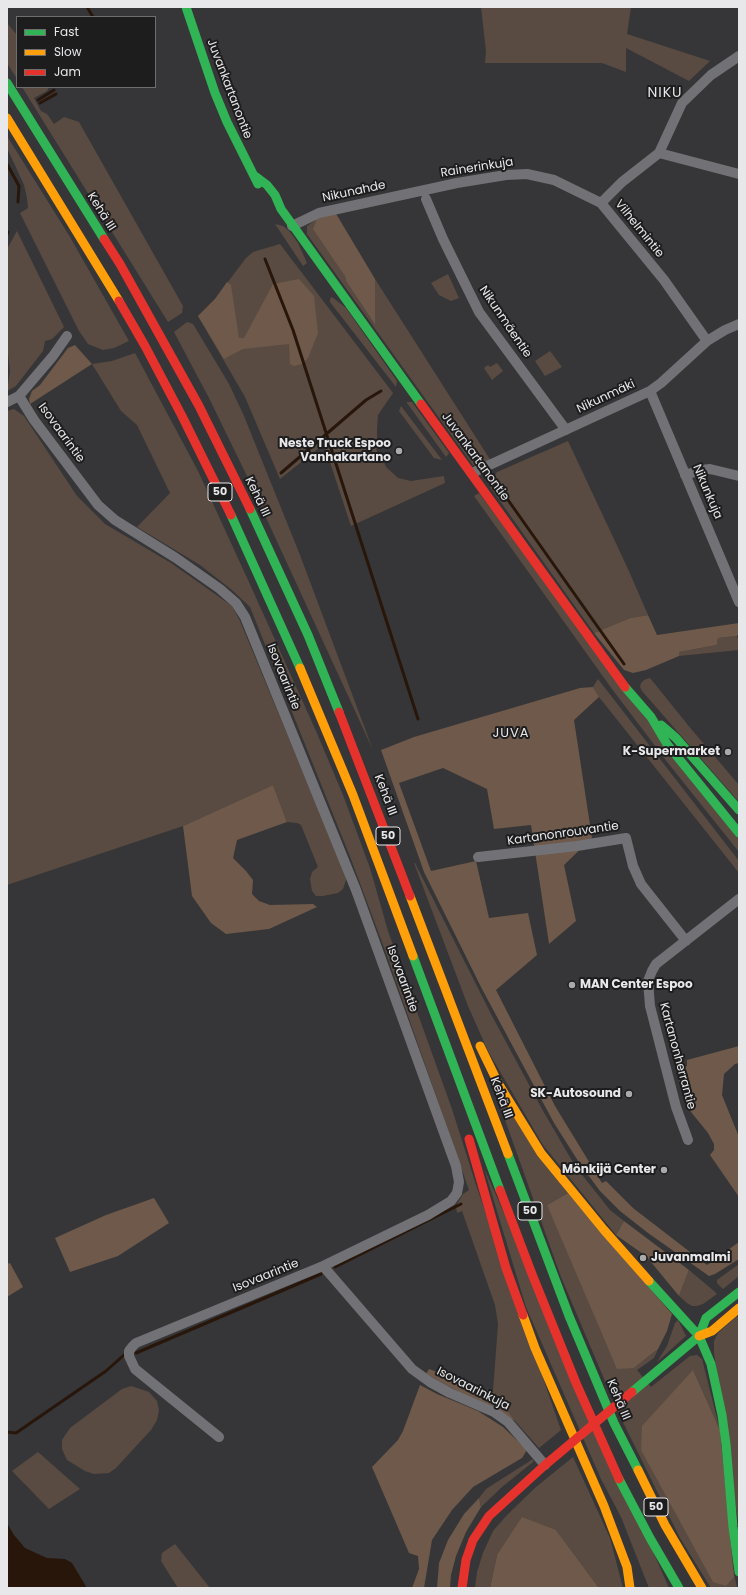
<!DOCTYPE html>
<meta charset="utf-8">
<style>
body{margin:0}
#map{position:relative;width:746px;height:1595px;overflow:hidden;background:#363638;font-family:Poppins,sans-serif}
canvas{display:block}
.frame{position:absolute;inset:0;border:8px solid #e8e7ea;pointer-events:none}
.legend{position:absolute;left:16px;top:16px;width:140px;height:72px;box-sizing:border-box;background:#1d1d1e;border:1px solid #6e6e70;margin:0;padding:5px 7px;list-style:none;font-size:12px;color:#e8e7ea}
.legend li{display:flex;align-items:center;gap:8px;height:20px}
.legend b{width:20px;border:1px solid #6e6e70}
</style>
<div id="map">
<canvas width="746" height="1595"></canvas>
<div class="frame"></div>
<ul class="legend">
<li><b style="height:5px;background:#30b455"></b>Fast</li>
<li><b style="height:5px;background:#ff9f0a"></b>Slow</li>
<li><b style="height:5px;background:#e5322d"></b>Jam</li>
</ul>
</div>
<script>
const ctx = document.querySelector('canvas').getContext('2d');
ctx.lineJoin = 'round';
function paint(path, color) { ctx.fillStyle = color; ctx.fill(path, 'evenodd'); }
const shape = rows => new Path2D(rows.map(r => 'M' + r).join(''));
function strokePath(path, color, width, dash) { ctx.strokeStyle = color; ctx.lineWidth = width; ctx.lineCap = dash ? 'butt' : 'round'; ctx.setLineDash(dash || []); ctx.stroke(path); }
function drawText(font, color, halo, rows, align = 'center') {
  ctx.font = font + ' Poppins,sans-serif'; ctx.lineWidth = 4; ctx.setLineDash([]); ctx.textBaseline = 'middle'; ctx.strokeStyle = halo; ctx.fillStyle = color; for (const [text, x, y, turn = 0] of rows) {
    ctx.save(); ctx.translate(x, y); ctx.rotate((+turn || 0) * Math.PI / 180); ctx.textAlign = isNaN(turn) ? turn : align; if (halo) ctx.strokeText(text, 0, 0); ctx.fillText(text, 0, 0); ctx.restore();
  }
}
paint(shape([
 [481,7,631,7,627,34,710,61,689,81,626,48,626,72,602,63,485,63,486,51],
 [7,23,17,35,17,79,7,63],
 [22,87,49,87,47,91,34,98,41,111,47,114,54,124,64,117,79,122,183,306,182,313,168,322],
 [7,136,70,237,129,341,114,348,103,350,88,344,79,331,20,213,28,208,27,198,24,185,7,148],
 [317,219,345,276,346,281,374,324,375,279,491,461,477,466,473,465,307,234,307,226],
 [275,224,283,226,290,232,298,243,307,263,303,266],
 [17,231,64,327,52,339,45,341,43,351,29,369,16,386,7,391,10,371,7,345,7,249],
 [280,244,393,393,378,415,377,429,377,440,380,447,376,449,380,459,382,458,386,467,398,478,411,481,444,476,445,483,351,526,324,444,280,479,245,397,198,316,215,299,246,258,253,252],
 [448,274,459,298,451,301,439,295,431,283],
 [332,297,346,308,397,381,396,387,330,302,330,299],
 [187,322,193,324,229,384,244,416,300,555,373,750,246,474,209,398,174,332],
 [550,351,562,367,545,376,535,361],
 [135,353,198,471,253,591,316,731,343,795,370,868,388,931,452,1109,476,1185,561,1430,539,1448,515,1421,493,1391,498,1324,495,1305,462,1211,457,1213,456,1206,463,1194,469,1190,386,953,351,859,250,607,232,590,200,565,137,527,170,493,137,425,121,411,92,364,112,361],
 [497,363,503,371,492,380,484,368,488,365,490,367],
 [407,402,412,402,449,453,446,457,407,403],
 [401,406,442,460,434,458,399,411],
 [14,409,24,416,77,496,105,524,171,563,232,606,240,621,344,871,346,880,343,889,338,893,323,896,316,896,312,891,310,879,312,872,318,867,301,825,297,823,287,822,273,785,183,826,7,885,7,411],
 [568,441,628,569,648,615,630,618,594,633,490,487,492,479,497,472],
 [479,493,739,839,739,852,668,763,612,689,474,496],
 [737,636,739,642,739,650,679,656,678,652,717,645,718,638],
 [650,678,692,730,739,785,739,802,642,691,640,687,641,683,644,680],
 [598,679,739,861,739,873,599,697,593,687],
 [414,863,415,863,491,1014,542,1109,575,1166,610,1210,624,1221,616,1235,543,1145,488,1051,468,1006],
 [494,1089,568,1193,547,1205,634,1368,658,1349,654,1358,637,1370,651,1387,690,1356,697,1355,702,1359,720,1430,693,1370,737,1588,711,1588,680,1538,619,1414,561,1277],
 [484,1168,669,1588,649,1588,621,1517,601,1479,526,1307],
 [739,1264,739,1276,723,1289,717,1283,717,1280],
 [689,1270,714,1291,717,1294,703,1304,697,1306,692,1306,687,1303,679,1296],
 [737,1316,739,1319,738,1405,739,1528,714,1352,714,1341,718,1333],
 [678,1320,686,1336,657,1362,667,1346,675,1323],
 [131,1386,149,1392,157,1401,159,1410,157,1420,151,1430,116,1468,109,1473,94,1474,85,1471,67,1460,62,1449,62,1440,70,1428,122,1389],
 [38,1452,80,1489,49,1509,12,1471],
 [573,1457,610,1538,623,1588,599,1588,556,1530,497,1555,490,1588,475,1588,477,1572,483,1553,493,1531,507,1515,536,1487],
 [533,1459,533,1462,502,1487,481,1507,479,1498,486,1489],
 [175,1544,210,1588,178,1588,161,1561,162,1553]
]), '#594b41');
paint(shape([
 [335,212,375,279,375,325,346,281,345,276,313,229,317,219],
 [299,279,314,296,318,333,308,358,302,364,294,366,290,364,289,344,243,349,224,359,198,316,215,299,227,282,231,285,239,338,244,338,273,284],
 [75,345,92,364,30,404,29,399,32,391,40,385,68,348],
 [648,615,657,635,739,623,739,633,737,636,718,638,717,645,679,652,679,656,646,670,633,673,624,670,594,633,630,618],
 [593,687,599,697,574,720,592,838,564,865,576,921,549,944,531,825,494,829,487,789,443,768,399,783,431,871,476,861,489,918,528,913,537,955,496,990,555,1106,602,1183,606,1181,633,1208,707,1265,739,1242,739,1259,715,1274,709,1276,648,1233,620,1211,600,1191,580,1164,554,1123,482,989,424,872,381,750,414,737,580,688],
 [273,785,287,822,237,840,233,858,246,871,253,880,252,894,259,901,270,905,313,904,317,907,269,929,226,934,211,923,192,896,183,826],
 [739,1046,739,1063,735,1064,724,1074,722,1095,739,1137,739,1197,710,1155,714,1150,714,1144,708,1133,687,1107,676,1069,687,1066,687,1060],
 [568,1193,672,1314,667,1331,658,1349,634,1368,617,1369,547,1205],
 [154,1198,169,1223,118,1256,70,1272,55,1238,106,1215],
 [624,1221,689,1270,679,1296,646,1256,616,1235],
 [10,1263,23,1287,7,1297,7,1264],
 [429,1369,484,1389,493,1391,515,1421,494,1407,459,1392,426,1374],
 [693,1370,720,1430,734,1577,726,1586,713,1582,641,1450,642,1426],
 [420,1385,437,1394,478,1411,503,1427,527,1450,522,1458,473,1487,452,1510,432,1540,424,1588,412,1588,419,1569,418,1556,409,1553,372,1467,398,1440,403,1431],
 [479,1498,481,1507,466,1532,456,1556,451,1575,450,1588,437,1588,439,1563,448,1540,464,1514],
 [522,1517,556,1530,599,1588,490,1588,497,1555]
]), '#6e594a');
paint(shape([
 [7,1523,14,1535,25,1548,47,1558,65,1559,72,1563,87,1588,7,1588]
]), '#28160a');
strokePath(shape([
 [87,7,93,17],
 [38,100,54,90],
 [40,103,56,94],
 [7,164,19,186,18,202],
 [7,234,8,232],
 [265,259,293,330,418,719],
 [281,473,366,400,381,391],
 [496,483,624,664],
 [335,1267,461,1204],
 [136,1353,321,1274],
 [7,1432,16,1433,106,1371,124,1355]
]), '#28160a', 3);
strokePath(shape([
 [659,153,739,174],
 [426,199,443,239,479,312,566,430],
 [601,203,622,182,659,153,682,103,711,75,739,56],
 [292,226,319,213,457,183,506,175,527,174,554,180,601,203,664,280,707,341],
 [650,391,739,602],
 [19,396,34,420,98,505,115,520,176,558,220,589,236,603,245,617,356,890,456,1166,459,1182,457,1193,451,1201,428,1215,323,1266,136,1343,132,1347,129,1351,129,1356,135,1369,219,1437],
 [7,402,19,396,53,356,67,336],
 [472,473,650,391,661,383,707,341,725,330,739,324],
 [685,475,701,470,710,469,739,476],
 [478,857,577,846,626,838,633,866,641,884,686,941],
 [688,1140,676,1107,650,1006,648,981,652,971,656,964,739,899],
 [323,1266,412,1369,430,1382,450,1393,494,1412,508,1422,545,1465]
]), '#727276', 10);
strokePath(shape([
 [186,7,215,93,227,122,258,184],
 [7,83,104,239],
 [255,176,267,185,275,195,281,209,421,404],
 [250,509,308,635,339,712],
 [231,515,300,668],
 [625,687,651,717,667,744,739,833],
 [661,725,676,738,739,810],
 [413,956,500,1190],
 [508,1154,569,1316,614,1423,638,1470],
 [649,1281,699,1336,711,1364,722,1415,726,1444,733,1527,739,1572],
 [699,1336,706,1318,739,1292],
 [632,1392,699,1336],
 [619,1479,650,1538,679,1588]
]), '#30b455', 9);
strokePath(shape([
 [7,118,119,301],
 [300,668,353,795,413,956],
 [410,896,508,1154],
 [480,1046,498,1083,541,1153,604,1230,649,1281],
 [523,1315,535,1348,604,1506,627,1567,630,1588],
 [699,1336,712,1331,739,1308],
 [638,1470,665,1525,702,1588]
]), '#ff9f0a', 9);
strokePath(shape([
 [104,239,120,264,199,406,250,509],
 [119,301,145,346,182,416,231,515],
 [421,404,625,687],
 [339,712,410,896],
 [469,1139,506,1268,523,1315],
 [500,1190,532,1274,576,1383,619,1479],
 [462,1588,466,1560,473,1540,489,1516,545,1465,632,1392]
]), '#e5322d', 9);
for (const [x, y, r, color] of [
 [399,451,4,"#aaa9ac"],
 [728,752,4,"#aaa9ac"],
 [572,985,4,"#aaa9ac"],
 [629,1094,4,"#aaa9ac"],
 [664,1170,4,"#aaa9ac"],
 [643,1258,4,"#aaa9ac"]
]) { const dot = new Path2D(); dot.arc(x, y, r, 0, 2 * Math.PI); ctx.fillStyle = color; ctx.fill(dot); strokePath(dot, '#1d1d1e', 1.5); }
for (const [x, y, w] of [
 [220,492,24],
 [388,836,24],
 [530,1211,24],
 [656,1507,24]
]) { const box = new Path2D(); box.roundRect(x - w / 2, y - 9, w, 18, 3); ctx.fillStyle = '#1d1d1e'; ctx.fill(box); strokePath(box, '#e8e7ea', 1); }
drawText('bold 11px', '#e8e7ea', null, [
 ["50",220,492],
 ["50",388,836],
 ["50",530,1211],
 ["50",656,1507]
]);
drawText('12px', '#e8e7ea', '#1d1d1e', [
 ["Juvankartanontie",229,89,69],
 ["Rainerinkuja",477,168,-9],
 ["Nikunahde",354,192,-12],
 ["Kehä III",101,212,58],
 ["Vilhelmintie",639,229,51],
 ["Nikunmäentie",505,322,56],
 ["Nikunmäki",606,397,-25],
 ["Isovaarintie",61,433,54],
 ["Juvankartanontie",475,457,54],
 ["Nikunkuja",707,492,67],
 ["Kehä III",257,497,64],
 ["Isovaarintie",283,677,68],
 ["Kehä III",385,795,69],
 ["Kartanonrouvantie",563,834,-8],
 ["Isovaarintie",402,979,70],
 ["Kartanonherrantie",677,1056,75],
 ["Kehä III",501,1098,69],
 ["Isovaarintie",266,1276,-22],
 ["Isovaarinkuja",473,1389,27],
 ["Kehä III",618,1400,67]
]);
drawText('bold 12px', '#e8e7ea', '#1d1d1e', [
 ["Neste Truck Espoo",391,444],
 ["Vanhakartano",391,458],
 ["K-Supermarket",720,752],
 ["MAN Center Espoo",580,985,"left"],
 ["SK-Autosound",621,1094],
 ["Mönkijä Center",656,1170],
 ["Juvanmalmi",651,1258,"left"]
], 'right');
ctx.letterSpacing = '1px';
drawText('13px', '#e8e7ea', '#1d1d1e', [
 ["JUVA",511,734]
]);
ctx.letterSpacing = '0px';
ctx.letterSpacing = '1px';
drawText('14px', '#e8e7ea', '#1d1d1e', [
 ["NIKU",665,93]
]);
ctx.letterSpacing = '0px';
</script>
